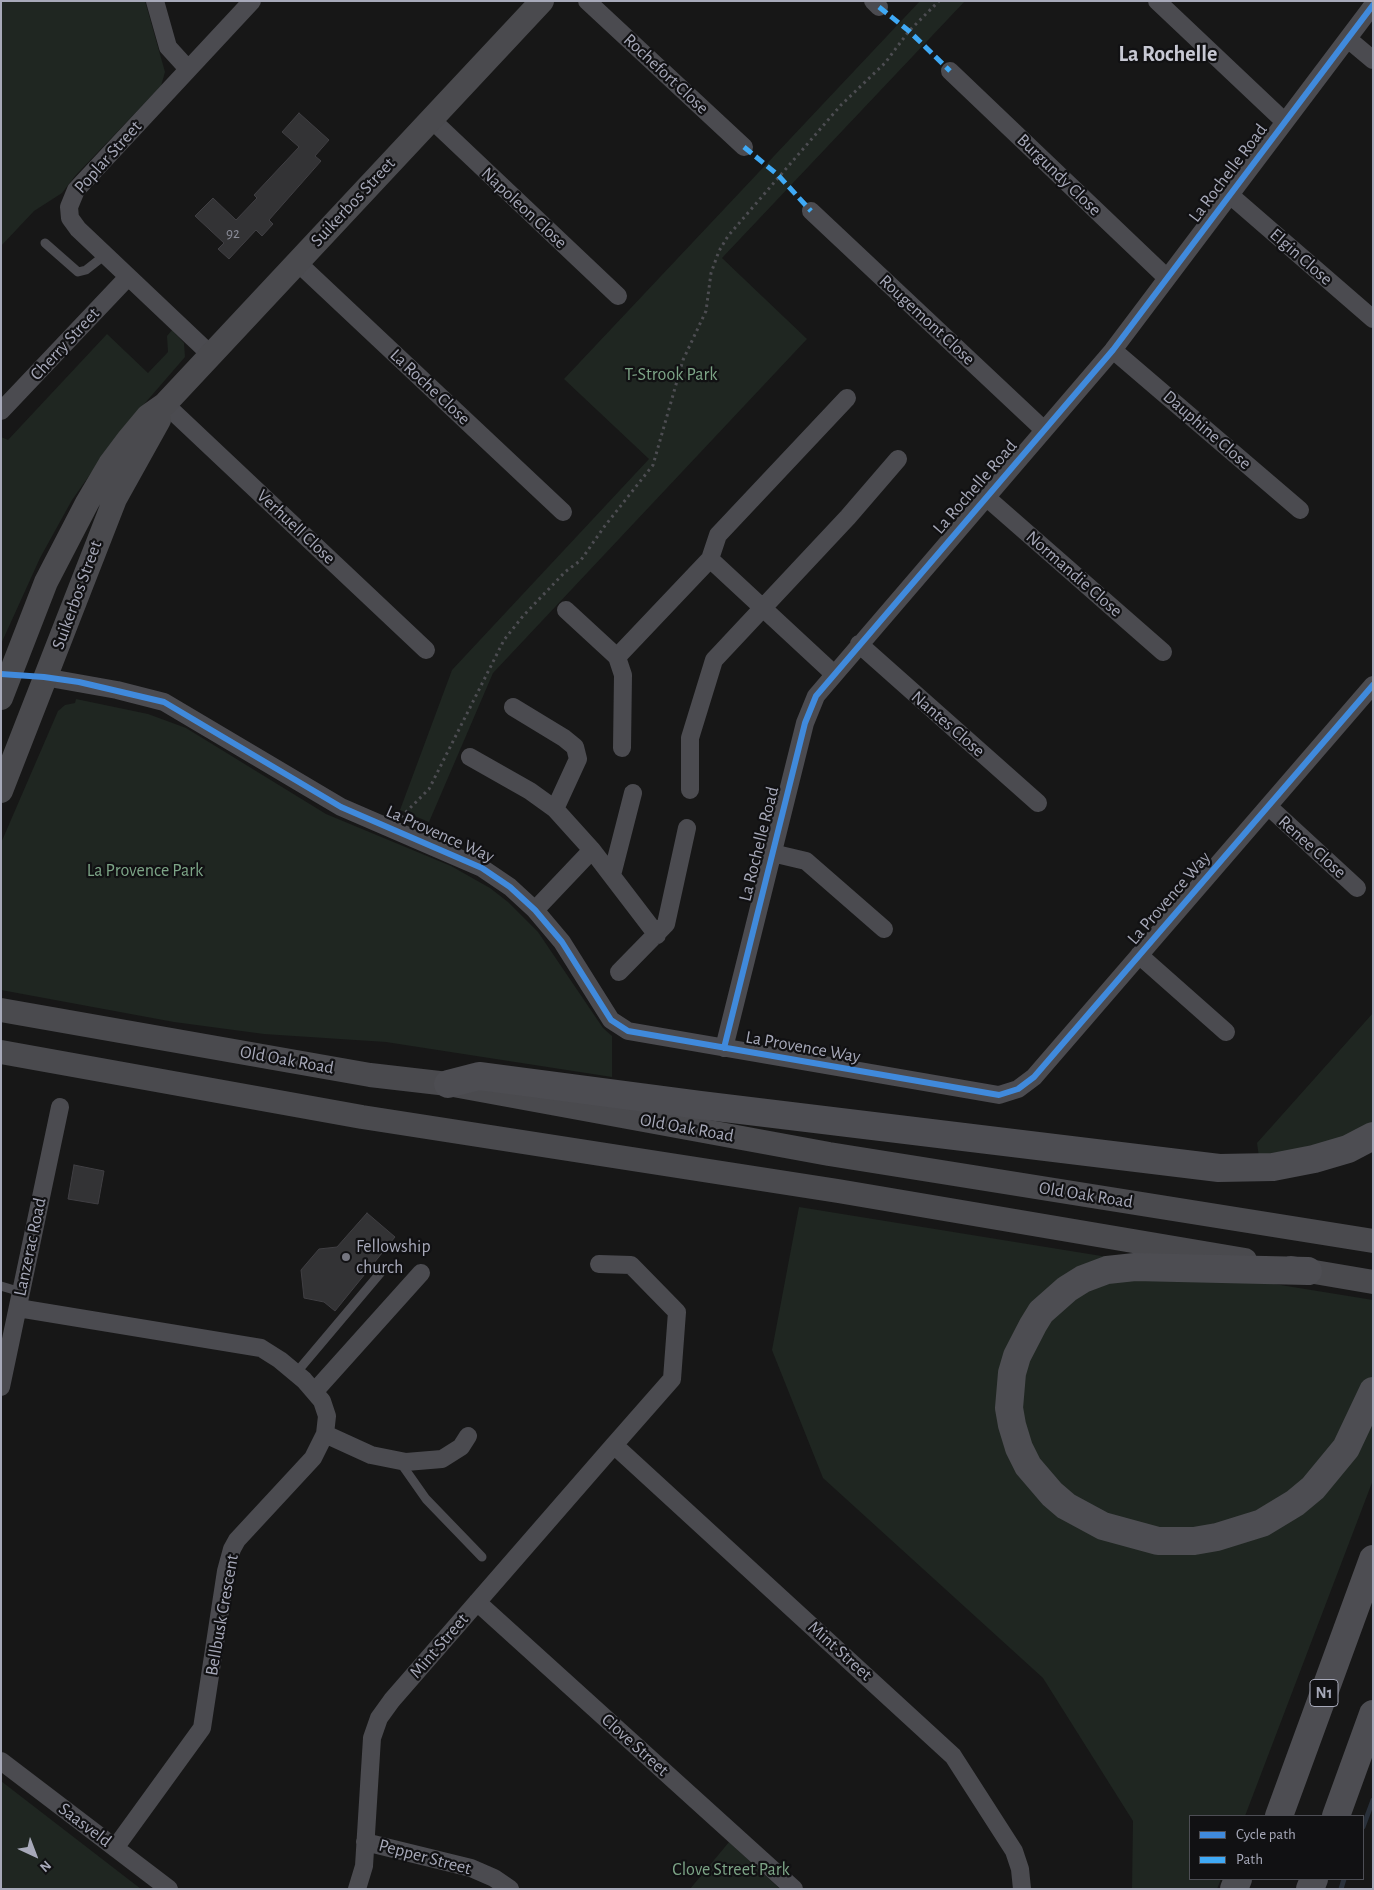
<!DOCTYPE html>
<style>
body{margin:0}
#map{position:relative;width:1374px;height:1890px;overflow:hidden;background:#171717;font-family:"Alegreya Sans",sans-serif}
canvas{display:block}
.frame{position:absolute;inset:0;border:2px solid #a7a9b9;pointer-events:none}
.legend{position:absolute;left:1189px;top:1815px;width:175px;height:65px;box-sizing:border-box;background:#111113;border:1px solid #4d4e55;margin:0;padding:6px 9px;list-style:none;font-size:15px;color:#a7a9b9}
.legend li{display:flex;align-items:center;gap:10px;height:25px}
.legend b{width:25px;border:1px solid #4d4e55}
.north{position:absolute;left:10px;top:1830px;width:50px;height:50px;-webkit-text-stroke:4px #111113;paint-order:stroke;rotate:137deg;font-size:14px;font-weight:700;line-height:20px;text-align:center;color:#a7a9b9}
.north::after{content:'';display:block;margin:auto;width:18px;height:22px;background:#a7a9b9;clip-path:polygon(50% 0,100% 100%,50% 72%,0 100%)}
</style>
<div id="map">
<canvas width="1374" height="1890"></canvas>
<div class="frame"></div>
<ul class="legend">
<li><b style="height:6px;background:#408adc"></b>Cycle path</li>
<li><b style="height:6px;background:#3fa9f5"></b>Path</li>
</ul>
<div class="north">N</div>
</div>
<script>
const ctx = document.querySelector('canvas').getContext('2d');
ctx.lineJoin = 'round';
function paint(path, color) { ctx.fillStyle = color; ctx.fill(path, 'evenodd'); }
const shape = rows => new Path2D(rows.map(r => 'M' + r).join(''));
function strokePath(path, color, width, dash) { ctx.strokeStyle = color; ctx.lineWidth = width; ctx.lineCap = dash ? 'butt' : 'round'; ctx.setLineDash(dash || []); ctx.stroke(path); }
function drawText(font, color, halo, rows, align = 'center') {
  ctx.font = font + ' "Alegreya Sans",sans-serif'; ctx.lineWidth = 4.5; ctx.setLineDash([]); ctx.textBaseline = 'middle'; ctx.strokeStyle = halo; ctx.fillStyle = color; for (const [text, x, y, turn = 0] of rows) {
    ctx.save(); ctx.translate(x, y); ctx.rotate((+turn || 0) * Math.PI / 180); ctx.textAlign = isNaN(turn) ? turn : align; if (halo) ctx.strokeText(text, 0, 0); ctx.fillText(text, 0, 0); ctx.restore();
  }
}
paint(shape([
 [1,1,145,1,165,72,161,86,75,176,62,193,34,211,1,246],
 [920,1,965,1,722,258,807,339,493,673,429,822,400,810,452,670,649,459,564,379],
 [172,330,184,343,185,357,120,432,72,500,40,558,1,644,1,437,8,440,107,334,148,373,168,352,167,336],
 [76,699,148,714,186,728,326,814,451,866,490,888,508,902,538,932,603,1028,612,1036,612,1077,386,1042,264,1034,174,1022,1,990,1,843,58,711,65,705,75,703],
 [1373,1013,1373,1124,1334,1141,1259,1157,1257,1143],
 [799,1207,1373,1300,1373,1480,1245,1816,1190,1816,1190,1879,1221,1879,1217,1889,1132,1889,1133,1821,1043,1678,823,1478,772,1350],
 [1,1781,141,1889,1,1889],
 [729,1842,780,1889,690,1889]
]), '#1f2621');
strokePath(shape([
 [1363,1827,1373,1800],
 [1341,1889,1344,1879]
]), '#29303a', 5);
const building = shape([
 [299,113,329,140,315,156,321,161,269,220,273,224,262,236,256,230,229,259,218,249,224,243,195,216,213,198,236,220,257,198,254,195,299,147,282,132,299,113],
 [74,1165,104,1171,98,1204,68,1199,74,1165],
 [367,1213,395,1237,335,1311,324,1302,304,1298,301,1270,319,1249,337,1247,367,1213]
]);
paint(building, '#333335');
strokePath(building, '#403f43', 1);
strokePath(shape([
 [401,817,429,789,504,640,523,616,565,572,581,560,604,527,653,465,683,360,706,311,711,273,719,251,728,236,841,105,885,63,909,31,939,1]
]), '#4d4d52', 3, [2.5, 4]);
strokePath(shape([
 [45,243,78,272,86,270,105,255],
 [1,1286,21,1292],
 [296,1373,382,1271],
 [400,1462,426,1499,482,1557]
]), '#4b4b50', 9);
strokePath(shape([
 [155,1,168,47,188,69],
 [587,1,744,147],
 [873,1,879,7],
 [1157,1,1285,122],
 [1348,39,1373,60],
 [950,71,1167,278],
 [431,119,618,296],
 [1230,195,1373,319],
 [811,211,1044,430],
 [297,262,563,512],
 [1113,350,1300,510],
 [210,354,78,229,70,218,69,207,76,190,252,1],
 [165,404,426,650],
 [1,411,128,277],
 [986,497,1163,652],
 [710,559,834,674],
 [566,610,617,657,623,675,622,748],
 [859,644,1038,803],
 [617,657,710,559,718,535,847,398],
 [44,677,117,690,164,702,341,807,482,868,510,887,535,910,562,942,611,1020,628,1031,999,1095,1018,1089,1034,1077,1373,685],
 [513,707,564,738,575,747,578,759,555,809],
 [470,757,530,791,555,809,592,850,657,935],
 [690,790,690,738,714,660,848,517,898,459],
 [1268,806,1357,888],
 [772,853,806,861,884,929],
 [612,875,633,793],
 [535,910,592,850],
 [1139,955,1226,1032],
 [619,972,666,924,687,828],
 [724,1048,805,723,816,696,1113,350,1373,5],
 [599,1264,631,1265,677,1312,672,1379,614,1445],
 [18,1308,261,1348,280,1360,304,1380,322,1401,327,1416,325,1434,313,1458,237,1540,232,1549,226,1571,202,1728,115,1848],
 [1,1387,60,1107],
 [315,1391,421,1273],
 [325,1434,371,1455,406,1462,442,1459,461,1447,468,1436],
 [477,1602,794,1889],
 [1,1761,169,1889],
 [365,1842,471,1868,494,1878,510,1889],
 [357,1889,364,1866,372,1738,379,1718,392,1700,614,1445,953,1756,1014,1851,1020,1869,1022,1889]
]), '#4b4b50', 18);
strokePath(shape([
 [1,698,46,582,87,503,110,464,128,440,148,416,165,404,542,1],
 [1,791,115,499,159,420],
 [1,1010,370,1075,448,1084,829,1154,1373,1241],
 [1,1052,362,1117,838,1191,1245,1260],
 [1291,1268,1373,1282]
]), '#4a4a4e', 24);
strokePath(shape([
 [448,1084,479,1076,700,1105,1219,1168,1273,1167,1314,1159,1348,1149,1373,1136],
 [1308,1271,1135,1267,1107,1270,1083,1279,1067,1289,1041,1312,1033,1325,1017,1356,1012,1373,1009,1408,1012,1425,1019,1448,1028,1466,1052,1494,1066,1506,1103,1526,1158,1541,1194,1541,1217,1537,1262,1523,1295,1503,1313,1488,1346,1448,1373,1391],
 [1279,1816,1373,1559],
 [1336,1816,1373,1714],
 [1234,1889,1238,1879],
 [1310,1889,1314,1879]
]), '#4d4d52', 28);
strokePath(shape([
 [879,7,909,31,950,71],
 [744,147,778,175,811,211]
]), '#3fa9f5', 5, [10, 5]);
strokePath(shape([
 [1,674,44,677,79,682,164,702,341,807,482,868,510,887,535,910,562,942,611,1020,628,1031,999,1095,1018,1089,1034,1077,1373,685],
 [724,1048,805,723,816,696,1113,350,1373,5]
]), '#408adc', 6);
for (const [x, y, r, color] of [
 [346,1257,5,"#757680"]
]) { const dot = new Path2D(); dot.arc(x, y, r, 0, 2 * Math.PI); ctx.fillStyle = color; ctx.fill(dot); strokePath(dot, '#111113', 2); }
drawText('15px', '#8a8c98', null, [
 ["92",233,233]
]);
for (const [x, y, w] of [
 [1324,1693,28]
]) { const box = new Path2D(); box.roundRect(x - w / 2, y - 13.5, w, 27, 4); ctx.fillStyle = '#111113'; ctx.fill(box); strokePath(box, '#a7a9b9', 1); }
drawText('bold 16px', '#a7a9b9', null, [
 ["N1",1324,1693]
]);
drawText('18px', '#a7a9b9', '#111113', [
 ["Rochefort Close",666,74,43],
 ["Poplar Street",108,157,-48],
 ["La Rochelle Road",1228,173,-53],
 ["Burgundy Close",1059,175,44],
 ["Suikerbos Street",353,202,-47],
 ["Napoleon Close",524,208,43],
 ["Elgin Close",1301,257,41],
 ["Rougemont Close",927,320,43],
 ["Cherry Street",65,344,-47],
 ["La Roche Close",430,387,43],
 ["Dauphine Close",1207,430,41],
 ["La Rochelle Road",975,487,-49],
 ["Verhuell Close",296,527,43],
 ["Normandie Close",1074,574,41],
 ["Suikerbos Street",77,595,-70],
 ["Nantes Close",948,724,41],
 ["La Provence Way",440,834,24],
 ["La Rochelle Road",759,844,-76],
 ["Renee Close",1312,847,42],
 ["La Provence Way",1169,898,-49],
 ["La Provence Way",803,1047,10],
 ["Old Oak Road",287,1060,10],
 ["Old Oak Road",687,1128,10],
 ["Old Oak Road",1086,1195,9],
 ["Lanzerac Road",30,1247,-78],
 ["Bellbusk Crescent",222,1615,-80],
 ["Mint Street",439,1646,-49],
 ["Mint Street",840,1651,42],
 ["Clove Street",635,1745,42],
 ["Saasveld",85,1825,37],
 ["Pepper Street",425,1857,15]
]);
drawText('18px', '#7da587', '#111113', [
 ["T-Strook Park",671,375],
 ["La Provence Park",145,871],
 ["Clove Street Park",731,1870]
]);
drawText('18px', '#a7a9b9', '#111113', [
 ["Fellowship",356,1247],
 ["church",356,1268]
], 'left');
drawText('bold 22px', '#c8c9d4', '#111113', [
 ["La Rochelle",1168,54]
]);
</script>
